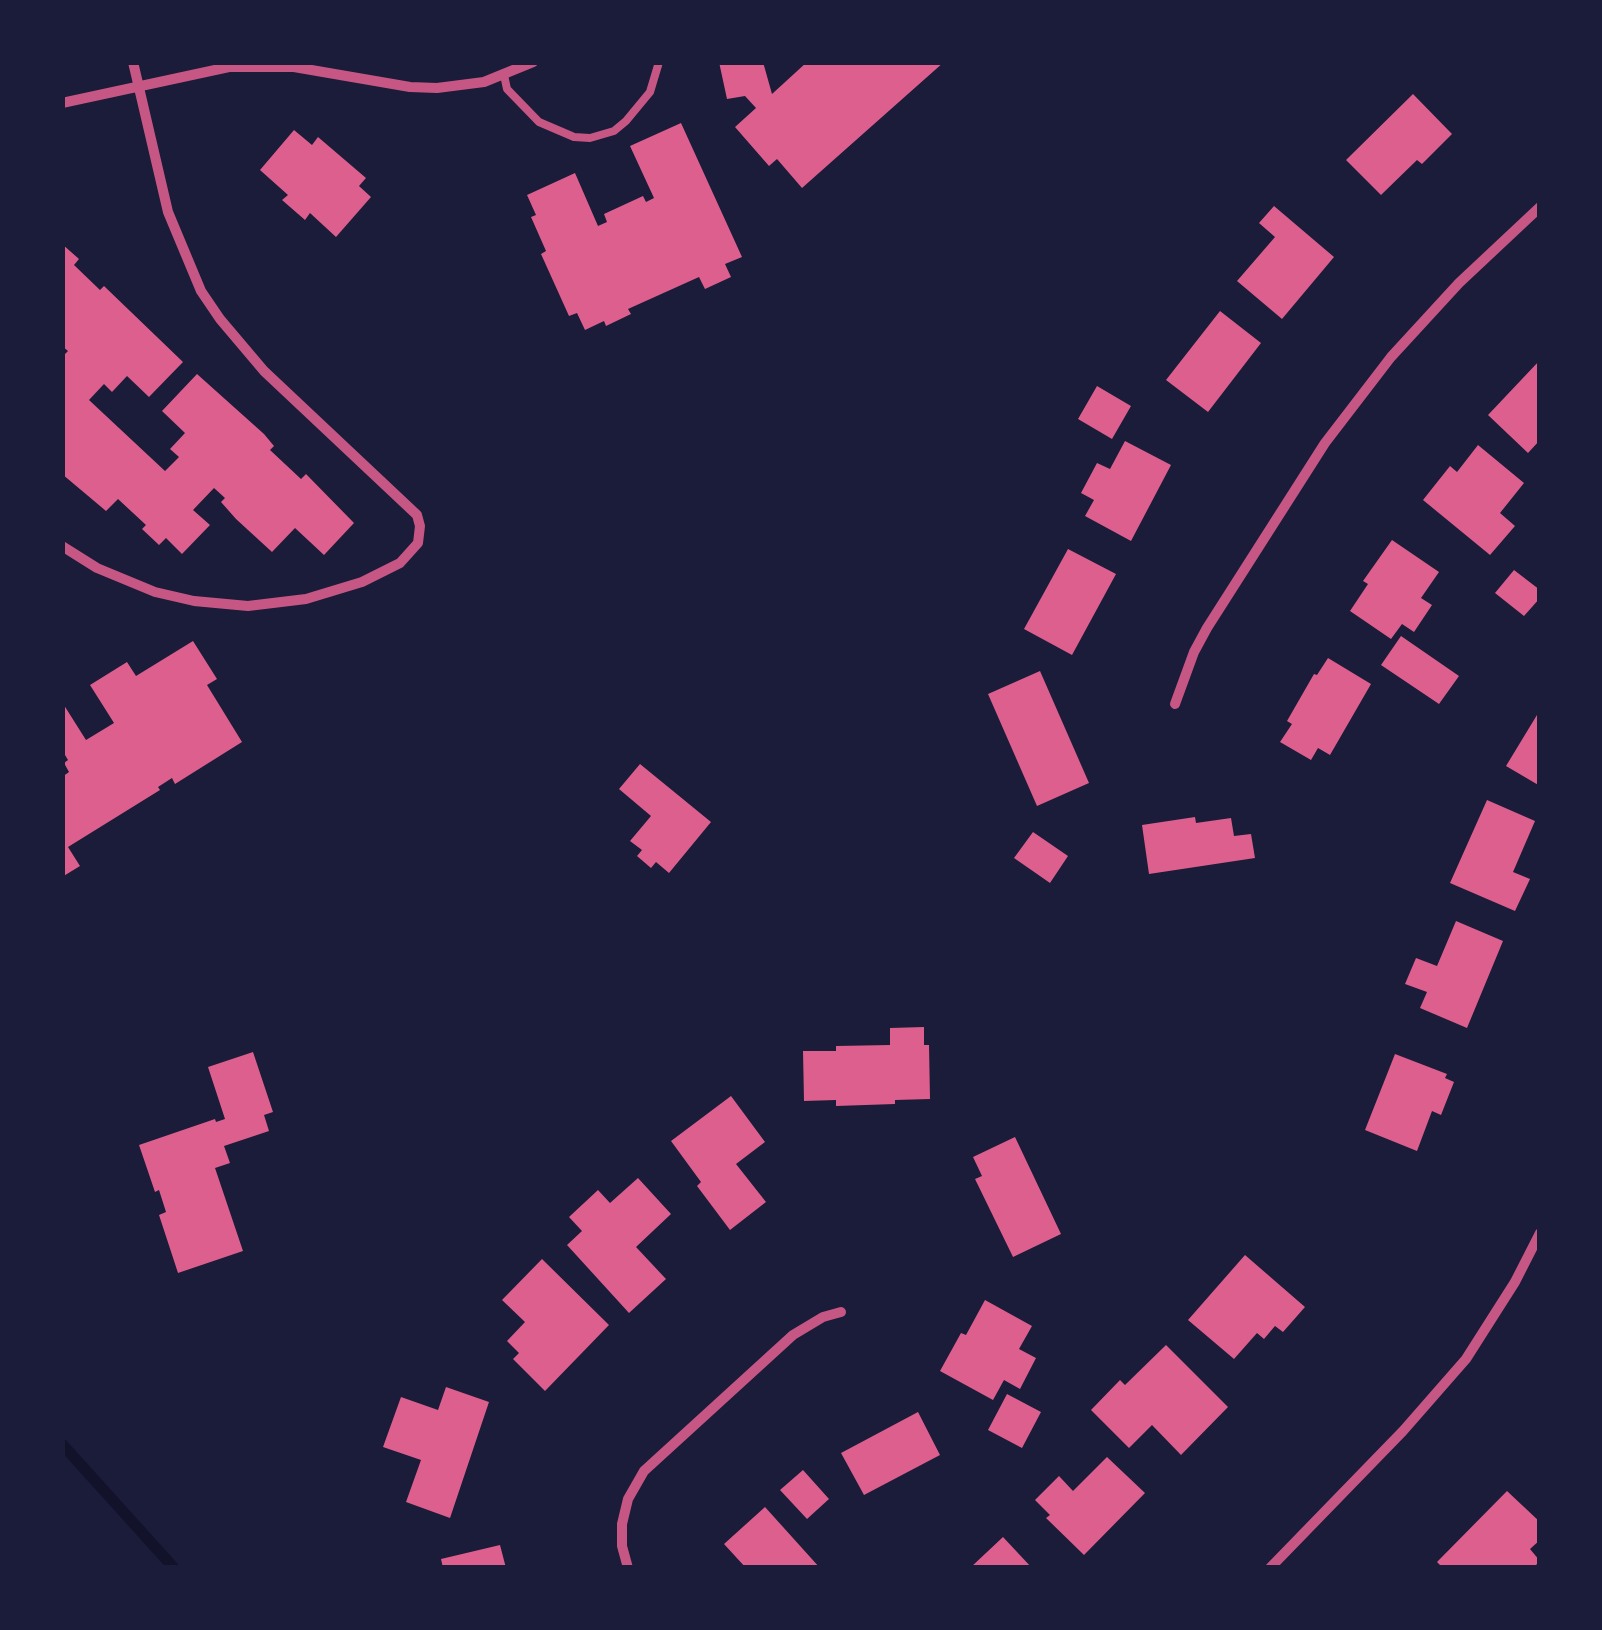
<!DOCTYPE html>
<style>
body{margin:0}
#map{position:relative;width:1602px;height:1630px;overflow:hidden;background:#1b1b3a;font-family:"Source Serif 4",serif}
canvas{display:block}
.frame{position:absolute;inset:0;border:65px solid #1b1b3a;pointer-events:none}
</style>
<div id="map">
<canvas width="1602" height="1630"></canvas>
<div class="frame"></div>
</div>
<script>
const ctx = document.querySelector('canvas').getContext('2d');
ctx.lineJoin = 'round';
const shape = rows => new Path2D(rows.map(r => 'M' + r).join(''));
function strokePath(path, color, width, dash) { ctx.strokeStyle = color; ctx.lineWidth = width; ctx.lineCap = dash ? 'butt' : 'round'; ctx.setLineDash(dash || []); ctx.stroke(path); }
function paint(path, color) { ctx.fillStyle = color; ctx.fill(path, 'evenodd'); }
strokePath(shape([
 [62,1444,174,1568]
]), '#12122b', 11);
paint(shape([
 [719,62,763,62,772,94,807,62,944,62,802,188,777,159,769,166,735,127,756,108,745,96,727,99],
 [1413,94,1452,134,1422,164,1417,160,1381,195,1346,160],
 [681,123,742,257,725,264,731,277,705,289,699,277,628,309,631,314,606,326,604,321,585,330,577,313,569,316,541,254,546,251,531,217,536,215,527,195,575,173,598,226,607,222,604,214,643,196,646,202,654,198,630,146],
 [294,130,312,145,318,137,366,178,359,186,371,197,336,237,310,213,305,220,282,200,288,195,260,170],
 [1274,206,1334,257,1282,319,1237,281,1275,237,1259,223],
 [62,244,79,259,74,265,100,290,104,286,183,362,149,397,127,376,112,392,104,384,89,400,165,471,179,457,170,449,185,433,162,411,197,374,264,434,274,446,270,450,301,479,306,474,354,523,324,555,295,528,272,552,236,519,221,502,225,498,214,488,193,510,210,525,182,554,166,538,159,545,142,529,146,525,118,499,106,511,62,474,62,357,68,351,62,346],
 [1220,311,1261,343,1208,412,1166,380],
 [1540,360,1540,440,1528,453,1488,415],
 [1097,386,1131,406,1112,439,1078,419],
 [1125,441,1171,465,1131,541,1085,516,1094,500,1081,493,1097,463,1110,469],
 [1478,445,1524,483,1500,513,1515,526,1490,555,1423,500,1450,466,1457,472],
 [1392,540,1439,572,1421,598,1432,605,1414,632,1402,624,1391,639,1350,611,1368,584,1363,581],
 [1068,549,1116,574,1072,655,1024,629],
 [1514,570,1540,590,1540,598,1524,616,1495,593],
 [1401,636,1459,676,1439,704,1381,665],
 [193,641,217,679,207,685,242,742,175,784,172,778,158,787,160,790,68,847,80,866,62,877,62,777,69,772,64,763,68,760,62,750,62,702,86,740,114,723,90,685,127,662,136,676],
 [1328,658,1371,684,1330,755,1318,748,1311,760,1280,742,1292,724,1287,721,1314,674,1317,675],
 [1040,671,1089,783,1037,806,988,694],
 [1540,710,1540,786,1506,766],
 [640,764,711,822,669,873,656,862,651,868,637,856,642,850,630,841,651,816,619,789],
 [1487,800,1535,821,1513,872,1530,879,1515,911,1450,883],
 [1195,817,1196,823,1231,818,1234,836,1251,834,1255,858,1149,874,1142,825],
 [1033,832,1068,856,1050,883,1014,858],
 [1456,921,1503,941,1467,1028,1420,1008,1427,992,1405,984,1416,958,1437,966],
 [924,1027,924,1045,929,1045,930,1099,895,1100,895,1104,836,1106,836,1100,804,1101,803,1051,836,1051,836,1046,890,1045,890,1028],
 [253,1052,273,1112,264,1115,269,1131,224,1146,230,1163,215,1168,243,1251,178,1273,159,1215,166,1212,159,1190,155,1192,139,1145,215,1119,216,1122,225,1119,208,1067],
 [1395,1054,1447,1074,1445,1078,1454,1082,1441,1115,1432,1111,1417,1151,1365,1130],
 [731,1096,765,1142,736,1164,766,1202,730,1230,697,1186,701,1182,671,1141],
 [1015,1137,1061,1234,1013,1257,975,1179,982,1176,973,1157],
 [638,1178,671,1214,636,1247,666,1279,629,1313,567,1245,582,1231,569,1217,598,1190,610,1203],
 [1245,1255,1305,1307,1283,1332,1275,1326,1264,1339,1257,1333,1234,1359,1188,1320],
 [542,1259,609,1325,545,1391,513,1359,519,1353,507,1341,525,1322,502,1300],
 [985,1300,1032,1326,1019,1349,1036,1358,1020,1389,1004,1380,993,1400,940,1371,961,1333,966,1335],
 [1166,1345,1228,1407,1181,1455,1152,1425,1129,1448,1091,1410,1120,1380,1125,1385],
 [446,1387,489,1402,450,1518,406,1502,421,1460,383,1447,401,1397,438,1410],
 [1007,1394,1041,1412,1022,1448,988,1430],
 [918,1412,940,1455,864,1495,841,1453],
 [1107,1457,1145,1493,1084,1555,1046,1518,1050,1515,1035,1500,1059,1476,1073,1491],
 [803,1470,829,1499,807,1519,780,1490],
 [1507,1491,1540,1522,1540,1540,1530,1549,1540,1561,1533,1568,1443,1568,1437,1562],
 [765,1507,820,1568,746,1568,724,1544],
 [1003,1537,1032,1568,970,1568],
 [500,1545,506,1568,443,1568,441,1559]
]), '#dd5f8e');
strokePath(shape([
 [504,75,507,89,539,122,574,137,590,138,614,131,626,121,650,92,659,62]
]), '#c65784', 8);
strokePath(shape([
 [62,103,229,67,294,67,410,87,437,88,484,82,533,62],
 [62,546,97,568,155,592,194,601,248,606,306,599,362,582,400,563,418,543,420,526,417,515,264,371,220,319,201,291,168,212,133,62],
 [1175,704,1194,652,1207,628,1325,443,1391,357,1459,283,1540,207],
 [628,1568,622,1546,622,1524,628,1499,644,1471,793,1335,823,1317,841,1312],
 [1270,1568,1403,1431,1466,1359,1515,1282,1540,1233]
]), '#c65784', 10);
</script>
